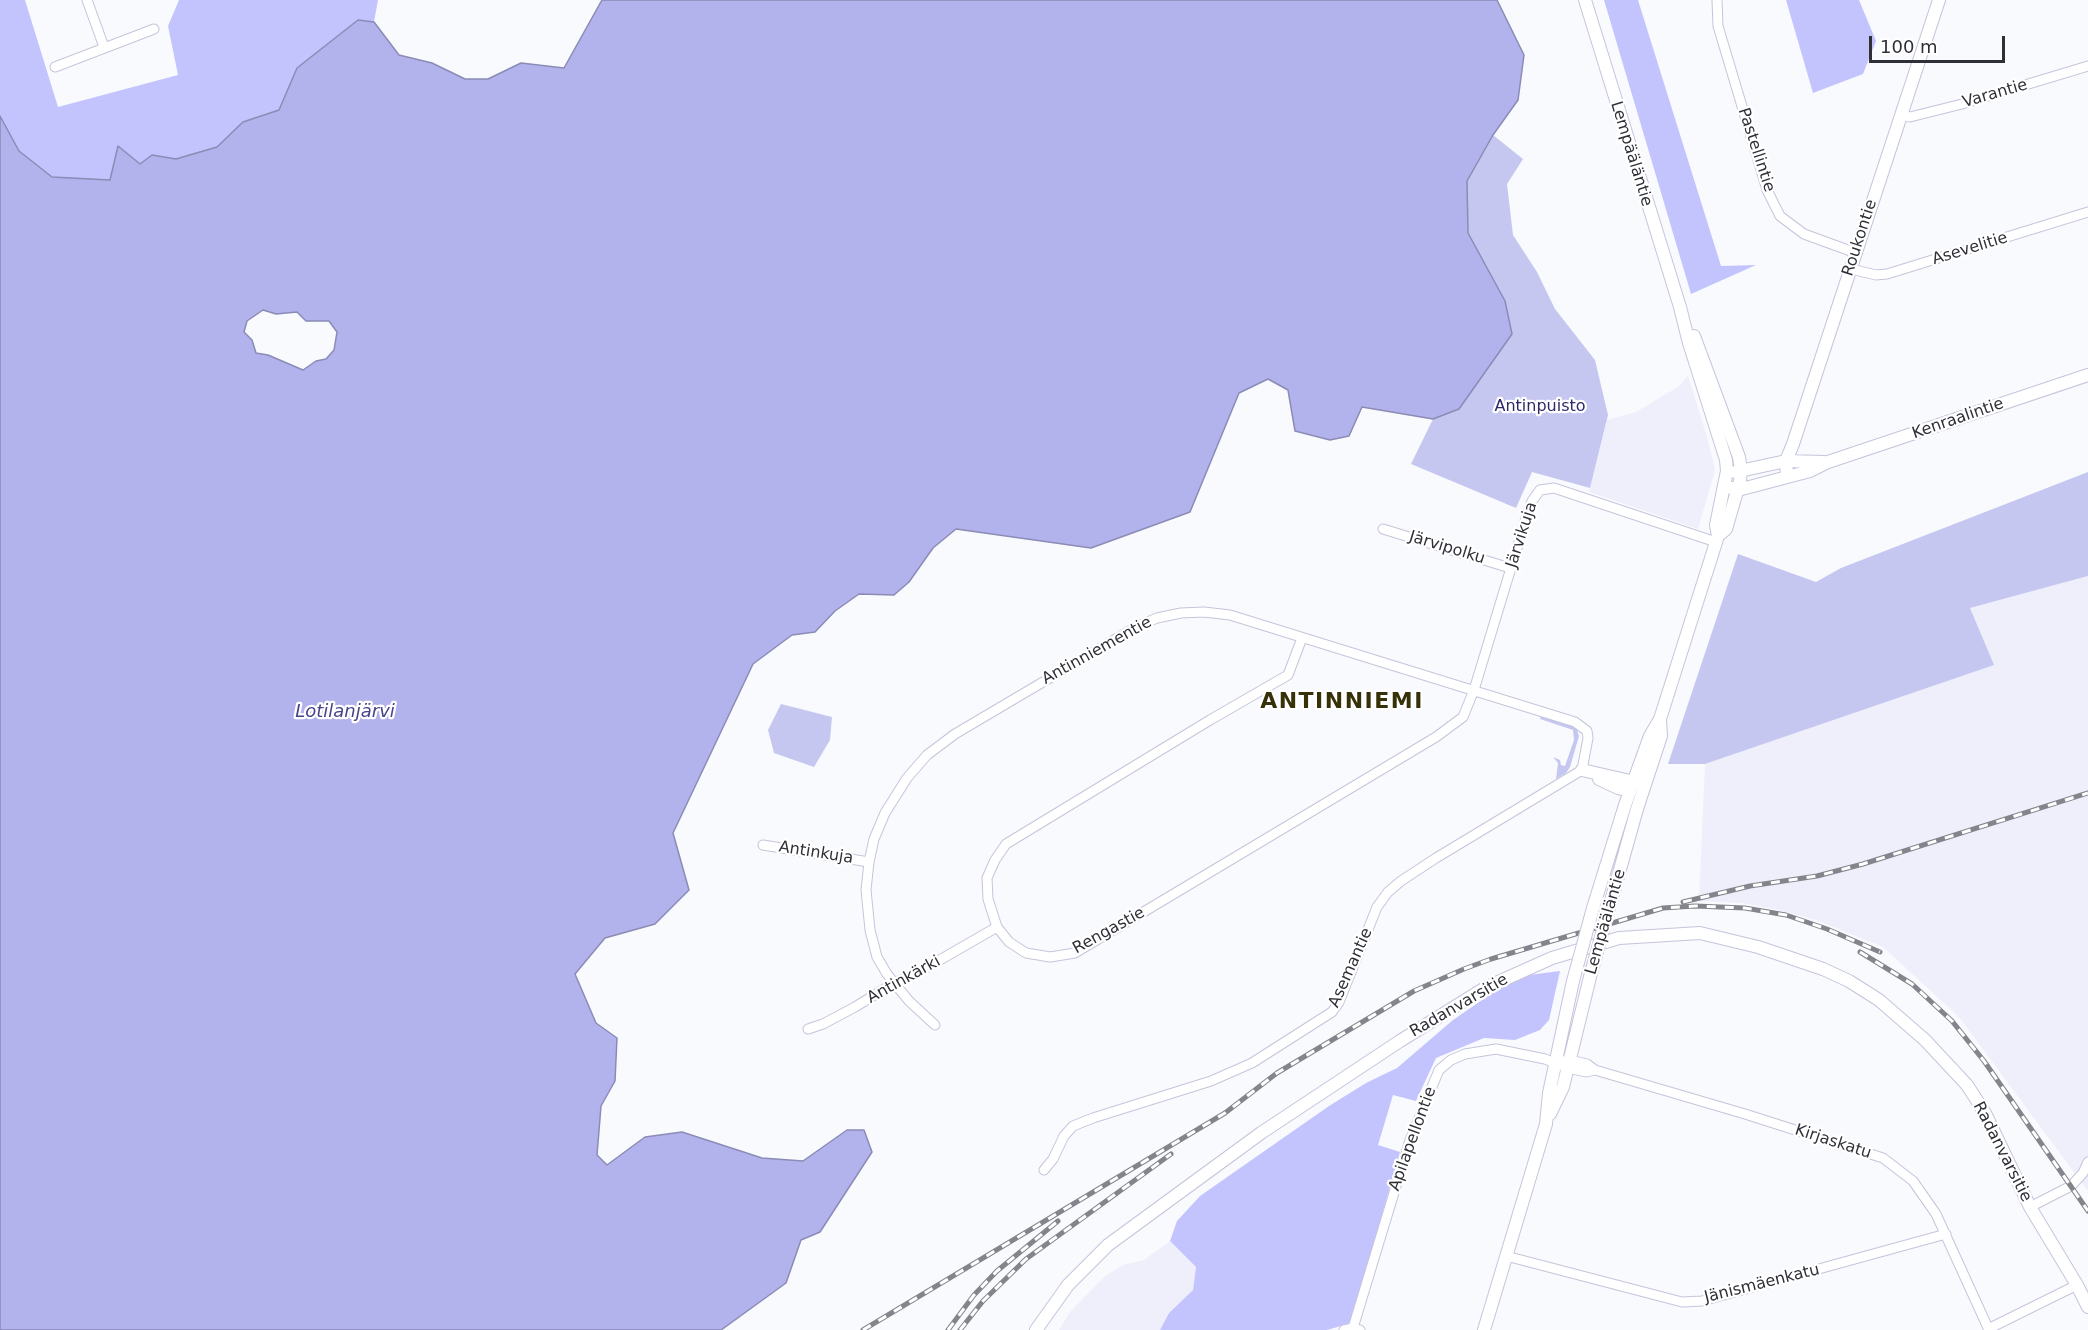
<!DOCTYPE html>
<meta charset="utf-8">
<style>
body{margin:0}
#map{position:relative;width:2088px;height:1330px;overflow:hidden;background:#f9fafe;font-family:"DejaVu Sans",sans-serif}
canvas{display:block}
.scale{position:absolute;left:1869px;top:36px;width:136px;height:27px;box-sizing:border-box;border:3px solid #2f2f38;border-top:0;padding-left:8px;font-size:18px;line-height:21px;white-space:nowrap;color:#2f2f38;-webkit-text-stroke:4px #fff;paint-order:stroke}
</style>
<div id="map">
<canvas width="2088" height="1330"></canvas>
<div class="scale">100 m</div>
</div>
<script>
const ctx = document.querySelector('canvas').getContext('2d');
ctx.lineJoin = 'round';
function paint(path, color) { ctx.fillStyle = color; ctx.fill(path, 'evenodd'); }
const shape = rows => new Path2D(rows.map(r => 'M' + r).join(''));
function strokePath(path, color, width, dash) { ctx.strokeStyle = color; ctx.lineWidth = width; ctx.lineCap = dash ? 'butt' : 'round'; ctx.setLineDash(dash || []); ctx.stroke(path); }
function drawText(font, color, halo, rows, align = 'center') {
  ctx.font = font + ' "DejaVu Sans",sans-serif'; ctx.lineWidth = 4.5; ctx.setLineDash([]); ctx.textBaseline = 'middle'; ctx.strokeStyle = halo; ctx.fillStyle = color; for (const [text, x, y, turn = 0] of rows) {
    ctx.save(); ctx.translate(x, y); ctx.rotate((+turn || 0) * Math.PI / 180); ctx.textAlign = isNaN(turn) ? turn : align; if (halo) ctx.strokeText(text, 0, 0); ctx.fillText(text, 0, 0); ctx.restore();
  }
}
paint(shape([
 [1688,376,1708,440,1715,470,1698,529,1589,492,1607,420,1636,412,1678,387],
 [2088,576,2088,1191,1959,1017,1883,947,1816,920,1779,910,1742,903,1699,901,1705,764,1993,665,1970,608],
 [1170,1241,1196,1267,1193,1290,1169,1313,1160,1330,1059,1330,1070,1312,1105,1276,1123,1265,1144,1260]
]), '#eeeffb');
paint(shape([
 [1493,135,1523,159,1507,184,1513,235,1537,272,1555,309,1595,360,1608,415,1590,488,1532,472,1516,508,1411,464,1433,419,1459,408,1505,301,1468,233,1467,181],
 [2088,472,2088,576,1970,608,1994,665,1705,764,1668,764,1738,554,1816,582,1841,568],
 [781,704,832,717,830,740,814,767,774,753,768,730],
 [1541,716,1575,727,1577,730,1579,736,1570,767,1566,773,1556,779,1558,763,1553,757,1560,760,1561,765,1565,766,1574,740,1573,730,1540,719]
]), '#c6c7f0');
paint(shape([
 [0,0,25,0,58,107,178,75,168,26,179,0,378,0,374,22,358,20,297,68,279,110,243,122,217,147,176,159,152,155,140,164,118,146,110,180,52,177,19,151,0,116],
 [1604,0,1638,0,1721,266,1756,265,1691,294],
 [1786,0,1859,0,1876,41,1863,74,1813,93],
 [1560,971,1549,1020,1540,1030,1515,1040,1484,1038,1436,1058,1416,1101,1393,1095,1378,1145,1400,1152,1352,1319,1348,1324,1327,1330,1160,1330,1169,1313,1193,1290,1196,1267,1170,1241,1177,1221,1200,1196,1329,1106,1366,1083,1397,1068,1453,1020,1498,989,1529,975]
]), '#c3c4fe');
const water = shape([
 [602,0,1497,0,1524,55,1518,100,1493,135,1467,181,1468,233,1505,301,1512,334,1459,409,1433,419,1362,407,1349,436,1330,440,1295,431,1288,390,1268,379,1239,393,1190,512,1091,548,956,529,933,548,909,582,894,595,859,594,835,611,815,632,792,635,753,664,673,833,689,890,655,924,605,938,575,974,596,1023,617,1038,615,1081,601,1106,597,1155,607,1165,645,1137,682,1132,762,1158,803,1161,847,1130,864,1130,872,1152,820,1232,801,1240,786,1283,721,1330,0,1330,0,116,19,151,52,177,110,180,118,146,140,164,152,155,176,159,217,147,243,122,279,110,297,68,358,20,374,22,399,55,432,63,465,79,488,79,521,63,564,68,602,0],
 [263,310,276,314,297,312,306,321,329,321,337,332,334,350,326,359,316,361,303,370,268,355,256,353,252,340,244,332,247,321,263,310]
]);
paint(water, '#b2b3ec');
strokePath(water, '#8b8bb6', 1.5);
const street = shape([
 [87,0,104,47],
 [1717,0,1718,26,1767,190,1780,216,1804,234,1856,253],
 [55,67,154,29],
 [1901,115,1910,117,1962,104,2088,66],
 [1851,269,1876,275,1887,274,2088,212],
 [1383,529,1510,568],
 [1302,638,1288,675,1210,720,1006,844,995,860,987,878,988,899,997,927,1009,942,1026,953,1050,957,1075,953,1436,737,1463,717,1474,690,1527,515,1532,501,1540,490,1554,488,1716,542],
 [763,845,869,862],
 [935,1025,909,1001,887,974,877,957,870,930,866,890,869,862,874,839,885,813,907,778,927,755,955,734,1136,627,1157,618,1181,613,1204,612,1230,615,1575,722,1587,731,1588,738,1582,770,1436,858,1401,881,1388,892,1377,907,1339,1002,1332,1012,1252,1063,1211,1081,1093,1118,1073,1126,1064,1136,1053,1159,1044,1170],
 [808,1029,823,1024,855,1007,894,983,919,972,997,927],
 [1557,1062,1570,1060,1587,1064,1595,1070,1745,1114,1883,1158,1913,1181,1936,1214,1989,1330],
 [2030,1207,2071,1186,2083,1173,2088,1162],
 [1506,1256,1682,1302,1702,1301,1946,1234],
 [1353,1328,1410,1140,1439,1070,1451,1060,1465,1054,1496,1049,1545,1059,1568,1068,1586,1072,1595,1070],
 [1988,1329,2077,1285],
 [1344,1330,1353,1328,1360,1330]
]);
const secondary = shape([
 [1585,0,1680,307,1689,343,1726,460,1727,471,1716,525,1718,536,1660,719,1650,736,1625,805,1593,908],
 [1694,336,1739,457,1741,470,1740,481,1726,529,1718,536],
 [1735,472,1786,461,1824,462],
 [1787,477,1786,461,1793,444,1939,0],
 [1725,486,1738,490,1810,471,1828,462,2088,375],
 [1582,770,1639,783],
 [1599,779,1618,788,1630,791],
 [1610,905,1637,809,1661,736,1660,719],
 [1550,1114,1563,1087,1591,973],
 [1036,1330,1068,1285,1108,1245,1261,1133,1400,1041,1485,988,1552,958,1619,938,1700,933,1758,947,1823,969,1849,981,1879,1000,1925,1040,1967,1085,1985,1113,2030,1207,2077,1285,2088,1307],
 [1484,1330,1546,1124,1549,1093,1573,981]
]);
strokePath(street, '#c4c5db', 11);
strokePath(secondary, '#c4c5db', 14);
strokePath(street, '#fff', 9);
strokePath(secondary, '#fff', 12);
const rail = shape([
 [1683,902,1750,886,1817,876,1863,864,2088,793],
 [1860,952,1912,984,1952,1021,1984,1061,2088,1211],
 [863,1330,1225,1113,1277,1073,1414,991,1464,969,1491,959,1663,908,1695,906,1745,908,1786,915,1827,929,1880,952],
 [948,1330,974,1295,997,1271,1058,1221],
 [960,1330,983,1301,1026,1259,1171,1154]
]);
strokePath(rail, '#84858c', 5);
strokePath(rail, '#fff', 3, [9]);
const secondaryBridge = shape([
 [1591,973,1610,905],
 [1573,981,1593,908]
]);
strokePath(secondaryBridge, '#c4c5db', 14, []);
strokePath(secondaryBridge, '#fff', 12);
drawText('16px', '#2f2f38', '#fff', [
 ["Varantie",1995,94,-16],
 ["Pastellintie",1756,150,72],
 ["Lempääläntie",1631,154,73],
 ["Roukontie",1860,238,-72],
 ["Asevelitie",1970,249,-17],
 ["Kenraalintie",1958,419,-19],
 ["Järvikuja",1522,535,-72],
 ["Järvipolku",1447,548,17],
 ["Antinniementie",1097,651,-29],
 ["Antinkuja",816,853,9],
 ["Lempääläntie",1606,922,-74],
 ["Rengastie",1109,931,-29],
 ["Asemantie",1351,968,-66],
 ["Antinkärki",904,980,-29],
 ["Radanvarsitie",1459,1006,-30],
 ["Apilapellontie",1413,1139,-70],
 ["Kirjaskatu",1833,1142,18],
 ["Radanvarsitie",2002,1152,63],
 ["Jänismäenkatu",1762,1284,-14]
]);
drawText('16px', '#2f286a', '#fff', [
 ["Antinpuisto",1540,407]
]);
drawText('italic 18px', '#474388', '#fff', [
 ["Lotilanjärvi",345,712]
]);
ctx.letterSpacing = '1.5px';
drawText('bold 22px', '#363106', '#fff', [
 ["ANTINNIEMI",1342,702]
]);
ctx.letterSpacing = '0px';
</script>
